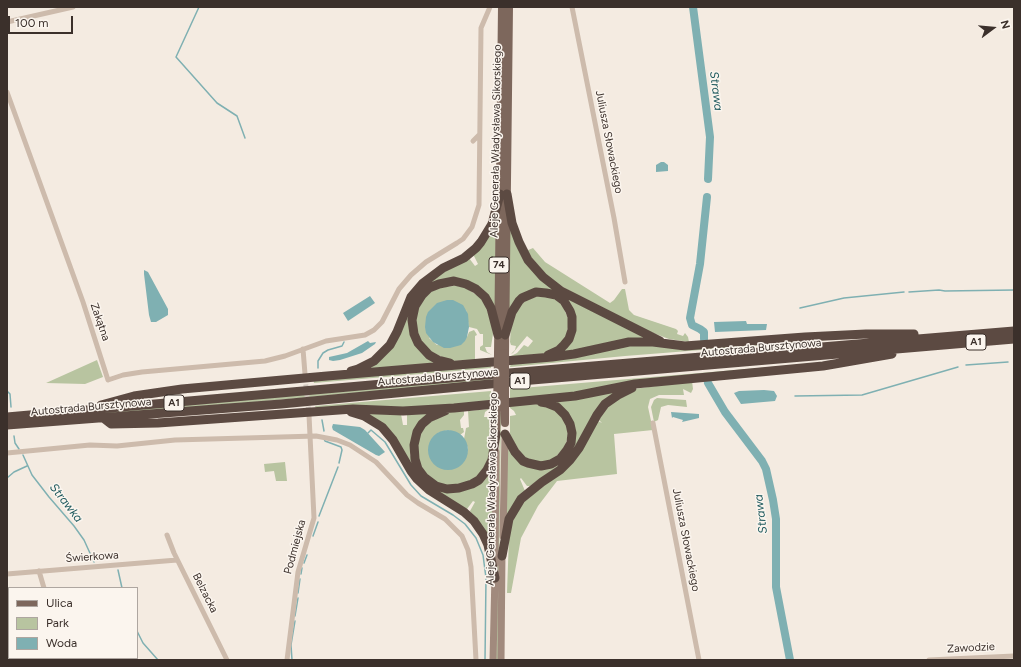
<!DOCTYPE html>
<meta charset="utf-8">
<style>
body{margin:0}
#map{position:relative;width:1021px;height:667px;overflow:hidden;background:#f4ebe1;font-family:Figtree,sans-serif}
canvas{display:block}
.frame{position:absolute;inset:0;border:8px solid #3b302b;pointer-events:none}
.legend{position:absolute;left:8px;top:587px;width:130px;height:72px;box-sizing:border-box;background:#fbf5ee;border:1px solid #aea6a0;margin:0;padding:5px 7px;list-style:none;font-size:12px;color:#3b302b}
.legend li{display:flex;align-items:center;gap:8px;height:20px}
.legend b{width:20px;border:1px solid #aea6a0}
.north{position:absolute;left:973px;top:8px;width:40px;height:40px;-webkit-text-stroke:3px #fbf5ee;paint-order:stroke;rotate:74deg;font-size:11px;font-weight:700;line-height:16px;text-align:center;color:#3b302b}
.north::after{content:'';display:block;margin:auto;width:14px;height:18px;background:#3b302b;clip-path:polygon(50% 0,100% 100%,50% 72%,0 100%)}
.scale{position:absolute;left:8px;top:16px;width:65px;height:18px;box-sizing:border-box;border:2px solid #3b302b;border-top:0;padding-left:5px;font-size:12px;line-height:14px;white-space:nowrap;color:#3b302b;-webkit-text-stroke:3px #fbf5ee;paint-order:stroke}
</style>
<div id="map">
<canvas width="1021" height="667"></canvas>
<div class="frame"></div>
<ul class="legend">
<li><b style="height:5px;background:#7d675c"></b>Ulica</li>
<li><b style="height:11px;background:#b8c4a0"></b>Park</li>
<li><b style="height:11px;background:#7fb0b2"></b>Woda</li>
</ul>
<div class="north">N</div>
<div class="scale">100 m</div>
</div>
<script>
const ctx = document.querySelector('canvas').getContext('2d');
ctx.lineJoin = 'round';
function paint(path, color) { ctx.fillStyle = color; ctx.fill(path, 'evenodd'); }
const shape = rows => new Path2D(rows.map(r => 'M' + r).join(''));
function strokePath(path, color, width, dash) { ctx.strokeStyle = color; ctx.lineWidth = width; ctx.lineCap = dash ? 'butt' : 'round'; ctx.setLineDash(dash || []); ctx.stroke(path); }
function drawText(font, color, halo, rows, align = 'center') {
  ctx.font = font + ' Figtree,sans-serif'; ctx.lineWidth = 3; ctx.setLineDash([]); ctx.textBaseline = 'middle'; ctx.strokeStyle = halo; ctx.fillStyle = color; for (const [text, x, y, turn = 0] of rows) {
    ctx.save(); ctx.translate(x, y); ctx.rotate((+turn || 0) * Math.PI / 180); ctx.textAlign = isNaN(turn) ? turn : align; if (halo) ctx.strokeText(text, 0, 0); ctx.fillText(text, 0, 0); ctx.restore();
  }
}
paint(shape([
 [509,221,533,269,642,334,643,340,562,353,568,346,571,307,535,290,508,315],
 [496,223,495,310,481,289,434,283,409,323,437,363,361,371,376,362,411,302,431,279,469,258,475,266,478,264,473,254],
 [533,248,545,262,610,303,614,300,622,289,625,289,629,310,634,315,676,329,678,331,677,334,683,336,685,333,688,337,689,342,669,339,640,328,572,293,549,278,526,251],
 [461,285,483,299,492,323,493,334,491,347,485,347,487,352,492,355,480,350,480,347,483,345,483,334,480,334,477,329,469,327,466,310,429,338,437,345,467,337,469,332,474,330,476,333,477,335,475,336,475,360,451,361,427,350,416,331,416,312,426,295,437,288],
 [532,296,553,297,563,306,569,321,566,339,549,353,511,357,511,356,517,353,524,345,528,347,533,341,527,336,513,353,511,354,515,350,516,346,511,345,510,342,511,325,519,306],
 [828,340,625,356,510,367,511,363,622,345],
 [97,360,103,377,85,384,46,383],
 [491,365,491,368,314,383,313,379],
 [782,366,599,389,510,400,510,389],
 [491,378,491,381,131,413,7,420],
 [692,381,693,389,691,393,683,389,684,395,659,395,650,399,648,407,653,430,614,434,617,474,557,481,538,506,521,538,511,593,507,593,509,536,510,528,519,506,556,475,596,420,602,423,597,418,602,410,634,389],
 [623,388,564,462,530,486,527,486,521,478,520,479,525,491,506,524,507,444,510,452,547,468,575,439,555,401],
 [491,391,491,402,425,407,316,408,315,406],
 [657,398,686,400,687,407,668,405,661,407,658,420,654,422,651,407,654,400],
 [538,404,551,407,564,417,568,433,566,445,555,458,542,463,523,457,510,435,510,416,516,415,514,411,510,408,510,405],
 [489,409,485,412,484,417,491,417,491,447,488,463,479,476,466,483,446,486,432,480,421,468,417,454,419,434,427,424,449,412,464,411,464,415,460,420,461,428,463,428,464,432,460,435,448,430,438,433,453,469,462,463,467,453,468,448,464,439,466,428,469,427,468,411],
 [434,411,410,445,410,455,423,479,465,490,493,462,492,556,470,511,475,502,473,501,467,509,430,488,396,442,363,414,401,414,403,425,407,425,407,413],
 [501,412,498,660,496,660,500,413],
 [285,462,287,481,276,481,274,471,265,472,264,464]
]), '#b8c4a0');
paint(shape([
 [661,162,664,162,668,165,668,171,656,172,656,165],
 [144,270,148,272,168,309,168,315,156,322,151,322,149,315,144,274],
 [370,296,375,303,348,321,343,313],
 [447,300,453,300,463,305,468,314,469,327,467,337,465,341,461,345,450,348,444,348,433,342,426,333,425,327,426,317,428,312,437,303],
 [746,321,747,324,767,324,766,330,715,332,714,322],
 [368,341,370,343,376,342,375,344,362,353,340,360,333,361,329,360,329,357,347,353],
 [764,390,774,391,777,396,775,401,741,404,734,393,739,391],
 [671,412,699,414,699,418,682,422,683,420,673,417,672,418],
 [333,424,360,427,365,430,385,452,379,456,376,455,333,430,332,427],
 '428 450a20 20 0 1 1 40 0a20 20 0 1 1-40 0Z'
]), '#7fb0b2');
strokePath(shape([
 [199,7,176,57,217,103,237,116,245,138],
 [909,292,939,290,945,291,1014,290],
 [800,308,844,298,904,292],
 [966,365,1008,362],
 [318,368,318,361,323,353,328,350,342,346,344,342],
 [7,391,10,394,11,407],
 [795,396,862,395,958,367],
 [322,420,324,431],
 [368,433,371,430,385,442,411,485,421,496,453,515,465,524,476,538,483,555,486,578,485,660],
 [14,436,15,443,19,449],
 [324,439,325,441,341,447,342,450,339,463],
 [23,455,32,475,49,497,74,526,84,540,94,562],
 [7,478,14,472,27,466],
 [319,516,338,467],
 [313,536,318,522],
 [304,563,307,555],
 [118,570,122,588],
 [301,574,302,568],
 [298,593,300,579],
 [295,616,298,598],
 [137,631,143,643,158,660],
 [292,660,291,645,295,621]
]), '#7fb0b2', 1.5);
strokePath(shape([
 [693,7,710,137,708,179],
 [704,339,704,332,700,329,692,325,690,318,700,264,707,197],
 [708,383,725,412,762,461,766,469,773,500,776,519,776,587,790,660]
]), '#7fb0b2', 8);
strokePath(shape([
 [305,377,309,414]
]), '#cfc6bd', 5, [5, 2.5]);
strokePath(shape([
 [572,7,614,218,625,282],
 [7,22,73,7],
 [7,92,83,302,108,380,123,375,142,372,265,361,285,356,326,341,365,335,374,330,382,322,399,289,411,275,426,262,457,243,463,239,472,227,479,205,481,28,490,7],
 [473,141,479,135],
 [303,349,305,374],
 [653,423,699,660],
 [7,453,90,445,117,446,175,440,316,436,337,440,350,445,376,462,407,495,418,503,445,519,462,536,468,550,471,567,476,660],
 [167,535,174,553,227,660],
 [39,571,44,588],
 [7,574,177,560],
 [7,637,9,643],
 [14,658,14,660],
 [68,658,69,660],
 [287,660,298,572,314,518,309,415],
 [929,660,1014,656]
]), '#cdbbac', 5);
strokePath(shape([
 [503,536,505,434],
 [495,564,496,452],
 [493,660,495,574],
 [501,660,502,552]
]), '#a18a7d', 7);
strokePath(shape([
 [505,353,509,7],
 [498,354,502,7],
 [496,434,497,409]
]), '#7d675c', 8);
strokePath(shape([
 [507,194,512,223,519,242,528,260,543,277,561,291,660,341],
 [505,335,512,312,519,301,522,298,536,292,546,293,556,295,564,301,570,311,572,317,572,330,569,339,564,345,559,350,548,355],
 [450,363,438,360,429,355,418,343,414,334,412,320,415,306,422,295,429,288,439,284,454,281,466,284,476,289,485,297,491,308,498,335],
 [351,371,358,369,374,361,390,345,397,332,411,297,423,283,443,268,464,258,476,248,481,242,492,224,500,194],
 [101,405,134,396,182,389,327,376,552,357,574,354,629,342,653,342,685,346,805,337,866,334,914,334],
 [445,411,429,418,422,424,417,432,414,445,415,459,418,469,424,477,436,486,447,489,459,488,472,484,479,480,487,470,492,460,496,434],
 [351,412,364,416,382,427,393,440,411,471,417,479,429,490,464,512,474,521,483,534,488,545,495,578],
 [7,417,485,375,1014,331],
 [102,417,111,424,158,423,353,409,403,411,454,408,575,396,635,384,823,366,892,354],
 [7,425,281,404,532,380,1014,339],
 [505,434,515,452,523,461,528,463,541,466,551,464,560,459,567,450,571,443,572,433,570,424,565,415,557,407,547,403,541,402],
 [502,556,509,519,521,499,542,482,560,470,570,460,579,448,597,415,605,404,618,395,632,388]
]), '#5c4a42', 9);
strokePath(shape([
 [497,409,498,354],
 [505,423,505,353]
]), '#7d675c', 8);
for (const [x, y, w] of [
 [499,265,20],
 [976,342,20],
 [520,381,20],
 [174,403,20]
]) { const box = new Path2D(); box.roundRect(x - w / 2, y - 8, w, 16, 3); ctx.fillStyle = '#fbf5ee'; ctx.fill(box); strokePath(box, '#3b302b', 1); }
drawText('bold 10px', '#3b302b', null, [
 ["74",499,265],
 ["A1",976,342],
 ["A1",520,381],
 ["A1",174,403]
]);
drawText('11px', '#3b302b', '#fbf5ee', [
 ["Aleje Generała Władysława Sikorskiego",496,141,-89],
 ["Juliusza Słowackiego",609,142,79],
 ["Zakątna",100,322,71],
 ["Autostrada Bursztynowa",761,348,-5],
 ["Autostrada Bursztynowa",438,377,-5],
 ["Autostrada Bursztynowa",91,407,-5],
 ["Aleje Generała Władysława Sikorskiego",492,489,-89],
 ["Juliusza Słowackiego",686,540,79],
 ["Podmiejska",295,547,-75],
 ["Świerkowa",92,557,-4],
 ["Belzacka",205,593,63],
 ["Zawodzie",971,648,-3]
]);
drawText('italic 12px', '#1f5a5e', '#fbf5ee', [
 ["Strawa",716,91,83],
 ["Strawka",66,503,52],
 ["Strawa",761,514,-97]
]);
</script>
